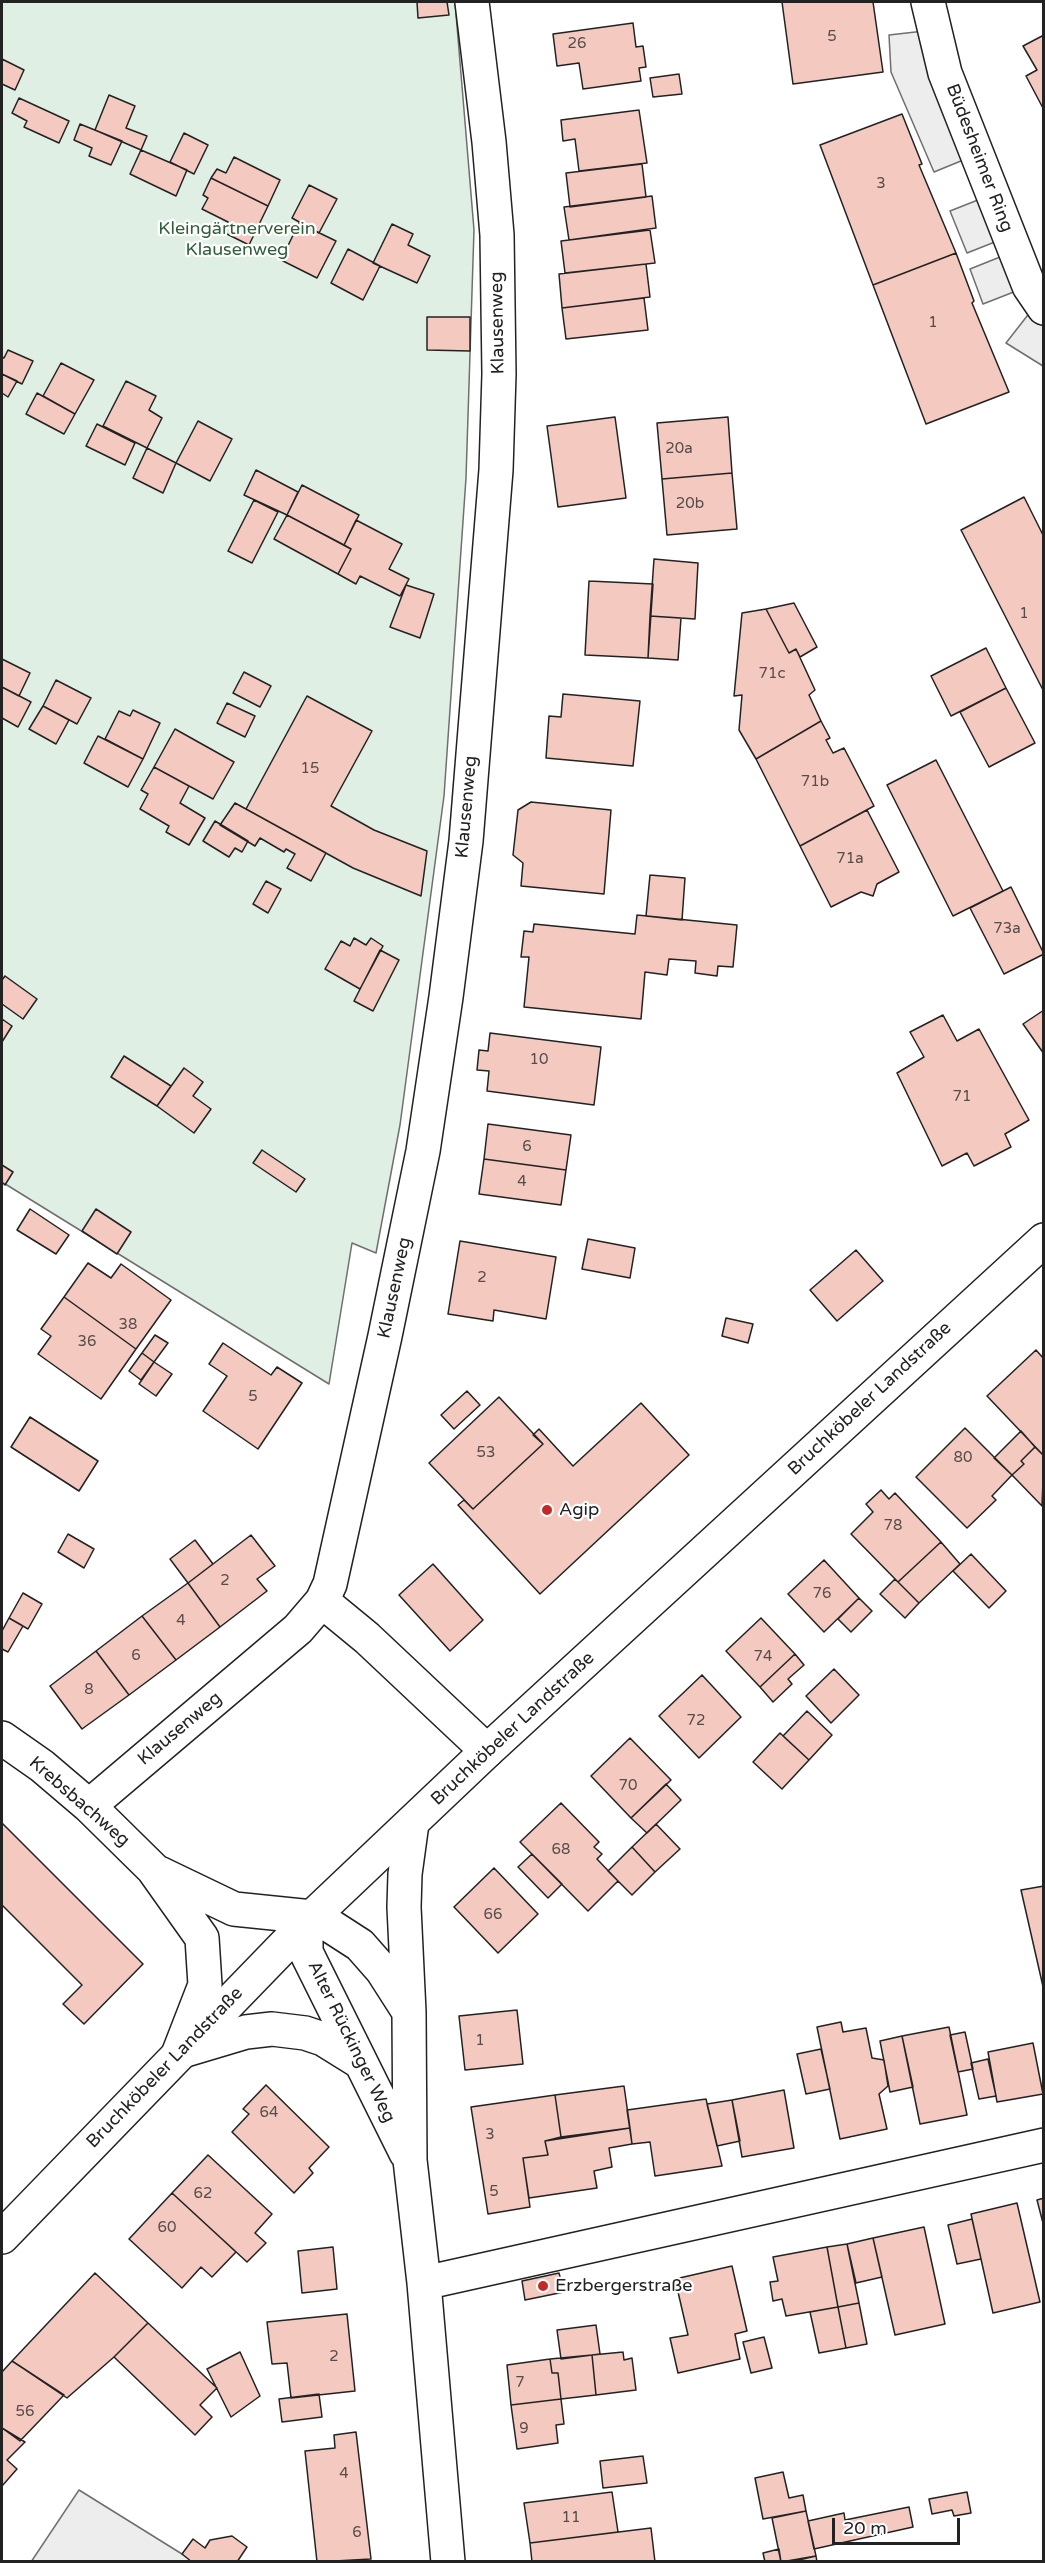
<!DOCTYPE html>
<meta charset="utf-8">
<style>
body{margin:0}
#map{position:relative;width:1045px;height:2563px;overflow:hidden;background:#fff;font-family:"Varela Round",sans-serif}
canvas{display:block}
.frame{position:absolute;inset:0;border:3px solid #222;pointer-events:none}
.scale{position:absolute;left:832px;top:2518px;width:128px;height:27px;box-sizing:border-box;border:3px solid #222;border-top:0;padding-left:8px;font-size:18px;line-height:21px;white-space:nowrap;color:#222;-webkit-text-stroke:4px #fff;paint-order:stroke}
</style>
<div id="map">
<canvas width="1045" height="2563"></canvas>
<div class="frame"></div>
<div class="scale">20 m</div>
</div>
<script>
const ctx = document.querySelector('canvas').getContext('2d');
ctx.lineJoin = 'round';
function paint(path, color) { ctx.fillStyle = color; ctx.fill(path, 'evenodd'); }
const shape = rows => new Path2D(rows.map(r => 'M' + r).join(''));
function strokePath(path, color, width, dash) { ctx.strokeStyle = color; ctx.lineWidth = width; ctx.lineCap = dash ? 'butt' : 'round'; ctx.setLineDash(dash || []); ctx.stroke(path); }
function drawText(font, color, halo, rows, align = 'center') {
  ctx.font = font + ' "Varela Round",sans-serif'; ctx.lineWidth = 4.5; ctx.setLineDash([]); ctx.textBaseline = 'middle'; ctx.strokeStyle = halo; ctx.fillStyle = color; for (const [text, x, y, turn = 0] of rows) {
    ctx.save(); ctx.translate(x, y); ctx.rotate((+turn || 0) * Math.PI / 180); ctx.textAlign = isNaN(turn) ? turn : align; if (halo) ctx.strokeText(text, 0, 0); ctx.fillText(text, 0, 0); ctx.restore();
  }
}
const green = shape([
 [2,2,455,2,474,230,466,478,444,796,400,1125,376,1253,352,1243,329,1384,2,1182,2,2]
]);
paint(green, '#e0efe3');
strokePath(green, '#6f6f6f', 1.5);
const parking = shape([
 [933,30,978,154,934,172,891,72,889,35,933,30],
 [993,194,1010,236,967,253,950,211,993,194],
 [1015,251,1029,286,983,304,970,269,1015,251],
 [1038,302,1043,308,1043,366,1006,343,1038,302],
 [79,2490,182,2554,192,2561,31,2562,79,2490]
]);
paint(parking, '#ededed');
strokePath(parking, '#6f6f6f', 1.5);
const building = shape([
 [417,2,447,2,449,15,418,18,417,2],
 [782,2,873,2,883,72,793,84,782,2],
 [633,23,636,47,643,46,646,67,639,68,641,81,583,89,579,63,557,66,553,34,633,23],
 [1044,35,1044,110,1026,76,1037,70,1023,46,1044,35],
 [2,59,24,70,15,90,2,84,2,59],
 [679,74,682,94,653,97,650,78,679,74],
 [109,95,135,106,126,128,147,136,141,150,95,130,109,95],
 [19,98,69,121,59,143,24,127,27,121,12,113,19,98],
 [639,110,647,163,579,171,575,139,563,141,561,120,639,110],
 [902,114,922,164,919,165,956,253,873,285,820,145,902,114],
 [80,124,122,141,111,165,89,156,92,148,74,140,80,124],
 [184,133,208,145,194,174,170,162,184,133],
 [141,150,187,170,176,196,130,174,141,150],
 [234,157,280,180,268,206,211,178,217,169,226,173,234,157],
 [642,164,646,197,570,207,566,173,642,164],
 [211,178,268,206,249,245,223,232,228,222,202,209,208,198,203,195,211,178],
 [309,185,337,199,319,233,292,218,309,185],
 [652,196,656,228,569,240,564,207,652,196],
 [299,223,336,241,317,278,281,260,299,223],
 [392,224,413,234,408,245,430,256,417,283,373,263,392,224],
 [650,230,655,263,565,273,561,241,650,230],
 [348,249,380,266,363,300,331,283,348,249],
 [956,253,974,301,972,303,1009,392,926,424,873,285,956,253],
 [646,264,650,297,562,308,559,274,646,264],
 [644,298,648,330,566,339,562,308,644,298],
 [427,317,470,317,470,351,427,350,427,317],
 [8,350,33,361,22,384,2,374,2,357,4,358,8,350],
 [61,363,94,380,75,414,43,396,61,363],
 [2,374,17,381,8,397,2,393,2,374],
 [126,381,156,396,149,410,162,418,147,448,103,426,126,381],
 [37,393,75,414,64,434,26,414,37,393],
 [615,417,626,498,558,507,547,426,615,417],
 [728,417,732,473,662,479,657,423,728,417],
 [198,421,232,439,210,481,176,463,198,421],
 [97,424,135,443,125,465,86,446,97,424],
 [147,448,176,463,163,493,133,478,147,448],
 [256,470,298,492,287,515,244,495,256,470],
 [732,473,737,529,667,535,662,479,732,473],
 [302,485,359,515,344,545,287,515,302,485],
 [1024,497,1044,537,1044,692,961,530,1024,497],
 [254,500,278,512,252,563,228,551,254,500],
 [287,515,351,549,338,574,274,539,287,515],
 [356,520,402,544,389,569,409,579,400,596,360,576,356,584,338,574,351,549,344,545,356,520],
 [654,559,698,563,695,619,650,616,654,559],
 [589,581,653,584,648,658,585,655,589,581],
 [406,585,434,594,420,638,390,627,406,585],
 [794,603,817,647,800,657,796,649,789,653,766,609,794,603],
 [766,609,789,653,796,649,815,690,809,695,821,721,756,759,739,730,742,695,734,696,742,613,766,609],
 [650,616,681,618,678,660,648,658,650,616],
 [986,648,1006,688,951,716,931,676,986,648],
 [2,659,30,673,19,696,2,687,2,659],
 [244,672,271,686,260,707,233,693,244,672],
 [56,680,91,698,77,724,43,706,56,680],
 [2,687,31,702,18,727,2,718,2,687],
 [1006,688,1035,743,989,767,960,712,1006,688],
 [563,694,640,701,633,766,546,758,549,716,561,717,563,694],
 [307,696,372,731,331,806,374,830,427,851,421,896,353,868,246,809,307,696],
 [227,703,255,716,245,737,217,723,227,703],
 [43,706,69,720,56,744,29,729,43,706],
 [133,710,160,723,143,759,105,739,119,711,130,716,133,710],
 [821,721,830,738,826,740,833,753,844,748,874,806,800,846,756,759,821,721],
 [175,729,234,762,213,799,154,767,175,729],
 [98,736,143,759,128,787,84,763,98,736],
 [936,760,1003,891,953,916,887,785,936,760],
 [154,767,189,786,180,803,205,818,189,845,166,832,169,826,140,809,148,794,141,790,154,767],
 [531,802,611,810,604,894,521,886,523,863,513,855,518,810,531,802],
 [235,803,326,853,311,881,287,868,295,854,286,849,284,852,260,838,255,846,220,825,235,803],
 [867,810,899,872,877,884,873,896,861,892,831,907,800,846,867,810],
 [215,821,248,841,242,852,235,848,229,857,203,841,215,821],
 [650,875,685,878,682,920,646,916,650,875],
 [266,881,281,889,268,913,253,904,266,881],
 [1011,887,1044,954,1004,974,970,908,1011,887],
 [637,915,737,925,733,967,718,966,717,976,695,973,696,961,669,959,667,975,645,972,641,1019,524,1007,529,957,521,957,524,931,533,932,534,924,635,934,637,915],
 [354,938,366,945,371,938,383,946,360,989,325,969,341,941,350,946,354,938],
 [380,950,399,960,373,1011,354,1001,380,950],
 [5,976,37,999,23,1019,2,1004,2,980,5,976],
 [1044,1010,1044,1054,1023,1024,1044,1010],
 [943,1015,957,1041,979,1029,1029,1120,1005,1134,1011,1147,974,1166,967,1153,942,1166,897,1073,924,1057,910,1032,943,1015],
 [2,1019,12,1026,2,1042,2,1019],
 [490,1033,601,1047,594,1105,487,1091,489,1071,477,1070,479,1050,488,1051,490,1033],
 [124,1056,171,1086,157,1106,111,1077,124,1056],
 [184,1068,203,1082,193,1096,211,1109,194,1133,157,1106,184,1068],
 [488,1124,571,1135,566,1170,484,1159,488,1124],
 [262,1150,305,1179,296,1192,253,1163,262,1150],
 [484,1159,566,1170,561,1205,479,1194,484,1159],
 [2,1165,13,1172,5,1185,2,1182,2,1165],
 [30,1209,69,1235,56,1254,17,1230,30,1209],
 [96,1209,131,1232,117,1254,82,1231,96,1209],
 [588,1239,635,1248,630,1278,582,1269,588,1239],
 [460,1241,556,1257,546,1319,494,1310,493,1321,448,1314,460,1241],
 [856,1250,883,1281,837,1321,810,1290,856,1250],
 [88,1263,111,1278,121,1264,171,1300,136,1349,64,1297,88,1263],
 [64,1297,136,1349,101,1399,38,1354,51,1336,41,1329,64,1297],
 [726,1318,753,1324,748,1343,722,1336,726,1318],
 [155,1335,168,1343,154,1362,142,1353,155,1335],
 [223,1343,271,1375,277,1367,302,1383,258,1449,203,1411,227,1376,209,1364,223,1343],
 [1036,1350,1044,1359,1044,1456,987,1396,1036,1350],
 [142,1353,154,1362,141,1380,129,1371,142,1353],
 [154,1362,172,1374,156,1396,139,1384,154,1362],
 [467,1391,480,1405,454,1429,441,1415,467,1391],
 [499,1397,543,1444,473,1509,429,1463,499,1397],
 [641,1403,689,1455,540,1594,458,1505,464,1500,473,1509,543,1444,533,1435,539,1429,573,1466,641,1403],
 [30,1417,98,1461,79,1491,11,1447,30,1417],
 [965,1428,1012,1475,992,1496,996,1500,967,1528,916,1477,965,1428],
 [1021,1431,1035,1447,1021,1461,1024,1464,1012,1475,994,1458,1021,1431],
 [1035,1447,1044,1456,1042,1506,1012,1475,1024,1464,1021,1461,1035,1447],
 [881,1490,889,1499,895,1493,941,1542,898,1582,851,1534,873,1512,866,1504,881,1490],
 [68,1534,94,1549,84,1568,58,1552,68,1534],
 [251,1535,275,1566,257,1579,267,1591,220,1627,188,1583,251,1535],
 [195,1540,213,1564,188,1583,170,1559,195,1540],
 [941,1542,960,1564,919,1603,898,1582,941,1542],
 [971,1554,1006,1591,989,1608,953,1571,971,1554],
 [824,1560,859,1598,824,1632,788,1594,824,1560],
 [433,1564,483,1620,450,1651,399,1595,433,1564],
 [895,1579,919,1603,905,1618,880,1594,895,1579],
 [188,1583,220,1627,176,1660,142,1616,188,1583],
 [23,1593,42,1604,28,1629,9,1618,23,1593],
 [859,1598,872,1611,851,1632,838,1619,859,1598],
 [142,1616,176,1660,129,1695,96,1651,142,1616],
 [9,1618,23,1626,8,1652,2,1649,2,1631,9,1618],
 [761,1618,795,1654,760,1687,726,1651,761,1618],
 [96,1651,129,1695,82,1729,50,1686,96,1651],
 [795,1654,804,1665,788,1679,792,1684,773,1702,760,1687,795,1654],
 [834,1669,859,1695,831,1723,806,1696,834,1669],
 [702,1675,741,1717,699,1758,659,1716,702,1675],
 [807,1711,832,1735,809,1760,783,1736,807,1711],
 [780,1733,809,1760,782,1789,753,1762,780,1733],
 [630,1738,671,1780,631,1818,591,1776,630,1738],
 [666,1784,681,1800,647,1833,631,1818,666,1784],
 [561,1803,599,1842,594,1847,602,1854,597,1859,618,1881,588,1911,520,1842,561,1803],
 [2,1823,143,1964,84,2024,63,2004,82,1985,2,1905,2,1823],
 [656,1824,680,1849,655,1872,632,1847,656,1824],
 [632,1847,655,1872,632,1895,608,1871,632,1847],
 [532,1854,562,1884,548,1898,518,1867,532,1854],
 [494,1868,538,1914,498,1953,454,1907,494,1868],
 [1044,1886,1044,1991,1021,1890,1044,1886],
 [517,2010,523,2064,465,2070,459,2016,517,2010],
 [841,2022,843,2032,866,2028,872,2058,884,2060,888,2086,879,2094,887,2129,840,2139,817,2027,841,2022],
 [949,2027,967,2115,920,2124,902,2036,949,2027],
 [965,2032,973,2069,958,2072,950,2035,965,2032],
 [902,2036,913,2087,890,2092,880,2041,902,2036],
 [1033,2043,1043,2094,997,2102,988,2052,1033,2043],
 [821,2049,830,2089,806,2094,797,2054,821,2049],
 [988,2059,996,2096,979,2099,971,2063,988,2059],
 [266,2085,329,2147,309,2168,313,2173,294,2193,232,2132,249,2114,243,2109,266,2085],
 [624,2086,630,2128,561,2137,555,2095,624,2086],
 [784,2090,794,2148,742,2157,732,2100,784,2090],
 [555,2095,561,2137,545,2141,548,2155,523,2158,530,2207,488,2214,471,2107,555,2095],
 [706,2099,722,2166,655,2176,650,2142,632,2144,627,2110,706,2099],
 [732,2100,740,2141,717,2146,707,2104,732,2100],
 [630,2128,632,2144,609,2148,612,2167,594,2171,597,2188,529,2198,523,2158,548,2155,545,2141,630,2128],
 [208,2155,272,2214,255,2233,266,2243,247,2262,172,2193,208,2155],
 [172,2193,236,2252,212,2277,201,2267,182,2288,129,2239,172,2193],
 [1044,2198,1044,2227,1037,2200,1044,2198],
 [1017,2203,1040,2302,993,2313,971,2214,1017,2203],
 [972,2219,981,2259,957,2264,948,2225,972,2219],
 [924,2227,945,2324,895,2335,873,2238,924,2227],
 [873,2238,882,2277,856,2283,847,2244,873,2238],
 [847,2244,859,2303,838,2307,827,2247,847,2244],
 [333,2247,337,2289,302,2293,298,2251,333,2247],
 [827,2247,838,2307,786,2316,782,2299,773,2301,770,2282,778,2281,773,2257,827,2247],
 [732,2266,747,2331,735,2334,740,2359,678,2373,670,2338,688,2335,675,2279,732,2266],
 [95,2273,148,2323,114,2357,67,2398,12,2361,95,2273],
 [559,2273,564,2292,525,2300,522,2281,559,2273],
 [859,2303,867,2344,846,2348,838,2307,859,2303],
 [838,2307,846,2348,819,2353,810,2312,838,2307],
 [347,2314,355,2391,291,2398,287,2363,272,2364,267,2322,347,2314],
 [148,2323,217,2388,200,2405,212,2417,195,2435,114,2357,148,2323],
 [596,2325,600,2354,561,2359,557,2330,596,2325],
 [764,2337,772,2368,751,2373,743,2342,764,2337],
 [240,2352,260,2396,231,2417,207,2369,240,2352],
 [623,2352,624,2360,632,2358,636,2390,596,2395,592,2355,623,2352],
 [592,2355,596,2395,561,2399,558,2373,552,2373,550,2359,592,2355],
 [550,2359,552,2373,558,2373,561,2399,511,2405,507,2365,550,2359],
 [12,2361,64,2395,20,2441,2,2428,2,2372,12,2361],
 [319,2394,322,2417,282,2422,279,2399,319,2394],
 [561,2399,564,2424,556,2425,558,2443,517,2449,511,2405,561,2399],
 [2,2428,25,2442,7,2460,17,2469,2,2486,2,2428],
 [356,2432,371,2559,317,2562,305,2451,335,2448,334,2435,356,2432],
 [643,2456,647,2483,603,2488,600,2461,643,2456],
 [783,2472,789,2498,803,2495,806,2511,763,2519,755,2478,783,2472],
 [612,2492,618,2532,530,2543,524,2503,612,2492],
 [967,2492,971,2513,954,2516,952,2510,932,2514,929,2499,967,2492],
 [909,2507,913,2527,814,2549,808,2521,844,2513,845,2520,909,2507],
 [806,2511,816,2556,781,2562,772,2518,806,2511],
 [651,2528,655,2562,532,2562,530,2543,651,2528],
 [232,2536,247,2547,237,2562,192,2562,182,2554,193,2539,205,2548,210,2540,232,2536],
 [779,2549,781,2562,765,2562,763,2553,779,2549],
 [816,2556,817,2562,790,2562,816,2556]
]);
paint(building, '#f3c9c0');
strokePath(building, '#222', 1.5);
const minor = shape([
 [928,2,945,73,1029,286,1044,308],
 [322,1601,367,1638,487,1751],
 [2,1738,42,1766,89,1806,153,1869,202,1938,205,1985,179,2052],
 [89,1806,298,1629,322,1601,330,1584,385,1336,423,1151,446,997,466,841,496,470,499,374,497,235,489,142,472,2],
 [412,1823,405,1874,404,1907,409,2012,410,2160,424,2283,448,2562],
 [159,1873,234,1909,312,1917,329,1925,360,1945,382,1970,407,2009],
 [312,1917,306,1932,306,1952,406,2153],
 [179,2052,246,2032,272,2029,305,2033,323,2039,360,2062],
 [424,2283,1044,2145]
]);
const major = shape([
 [2,2237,312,1917,487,1751,1044,1240]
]);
strokePath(minor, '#222', 36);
strokePath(major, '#222', 36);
strokePath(minor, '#fff', 33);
strokePath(major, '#fff', 33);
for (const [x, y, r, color] of [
 [547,1510,6,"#c62828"],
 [543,2286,6,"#c62828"]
]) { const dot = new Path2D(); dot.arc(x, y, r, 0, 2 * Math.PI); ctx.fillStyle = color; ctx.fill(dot); strokePath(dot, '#fff', 2); }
drawText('15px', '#564c4a', null, [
 ["5",832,37],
 ["26",577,44],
 ["3",881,184],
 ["1",933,323],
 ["20a",679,449],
 ["20b",690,504],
 ["1",1024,614],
 ["71c",772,674],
 ["15",310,769],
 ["71b",815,782],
 ["71a",850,859],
 ["73a",1007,929],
 ["10",539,1060],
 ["71",962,1097],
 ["6",527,1147],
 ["4",522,1182],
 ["2",482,1278],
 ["38",128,1325],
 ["36",87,1342],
 ["5",253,1397],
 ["53",486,1453],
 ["80",963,1458],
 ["78",893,1526],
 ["2",225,1581],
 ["76",822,1594],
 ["4",181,1621],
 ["6",136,1656],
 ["74",763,1657],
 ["8",89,1690],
 ["72",696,1721],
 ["70",628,1786],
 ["68",561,1850],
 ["66",493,1915],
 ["1",480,2041],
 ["64",269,2113],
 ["3",490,2135],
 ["5",494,2192],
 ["62",203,2194],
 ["60",167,2228],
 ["2",334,2357],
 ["7",520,2383],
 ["56",25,2412],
 ["9",524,2429],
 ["4",344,2474],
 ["11",571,2518],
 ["6",357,2533]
]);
drawText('18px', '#222', '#fff', [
 ["Büdesheimer Ring",979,158,69],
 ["Klausenweg",498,323,-91],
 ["Klausenweg",467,807,-85],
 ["Klausenweg",395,1288,-78],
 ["Bruchköbeler Landstraße",870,1399,-43],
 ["Klausenweg",180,1729,-40],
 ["Bruchköbeler Landstraße",513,1729,-43],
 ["Krebsbachweg",79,1802,41],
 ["Alter Rückinger Weg",351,2042,64],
 ["Bruchköbeler Landstraße",165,2068,-46]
]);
drawText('18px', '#2f5e38', '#fff', [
 ["Kleingärtnerverein",237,229],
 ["Klausenweg",237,250]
]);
drawText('18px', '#222', '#fff', [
 ["Agip",559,1510],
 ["Erzbergerstraße",555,2286]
], 'left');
</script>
